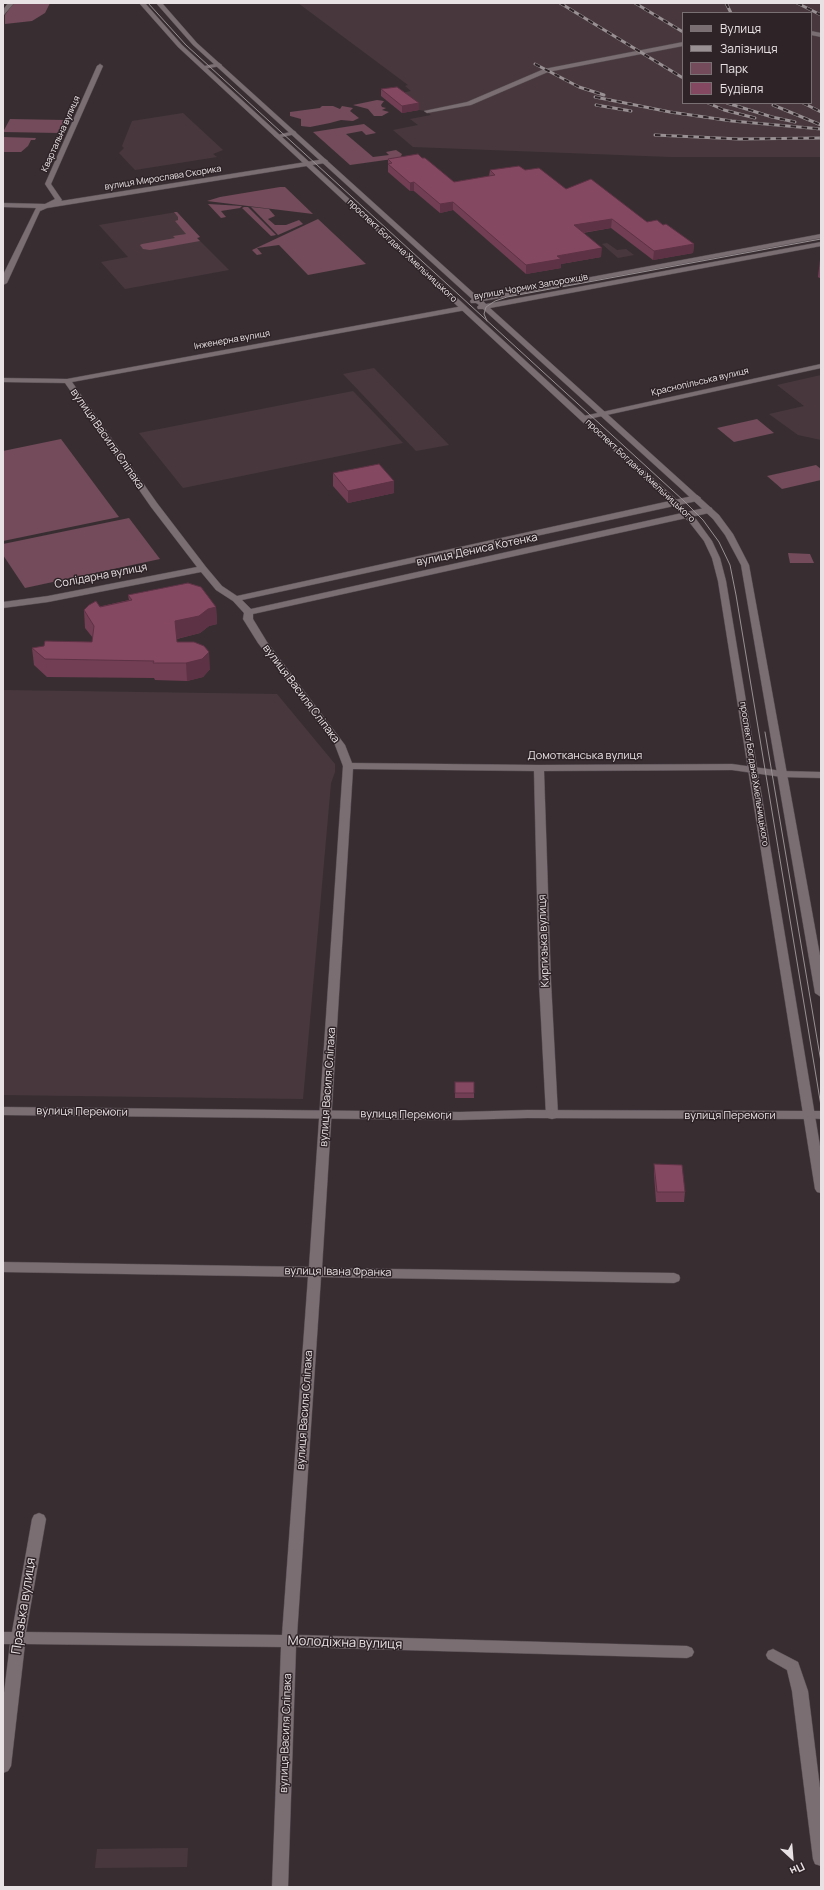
<!DOCTYPE html>
<meta charset="utf-8">
<style>
body{margin:0}
#map{position:relative;width:824px;height:1890px;overflow:hidden;background:#382e32;font-family:Manrope,sans-serif}
canvas{display:block}
.frame{position:absolute;inset:0;border:4px solid #e9e2e4;pointer-events:none}
.legend{position:absolute;left:682px;top:12px;width:130px;height:92px;box-sizing:border-box;background:#2e2428;border:1px solid #797073;margin:0;padding:5px 7px;list-style:none;font-size:12px;color:#e9e2e4}
.legend li{display:flex;align-items:center;gap:8px;height:20px}
.legend b{width:20px;border:1px solid #797073}
.north{position:absolute;left:772px;top:1838px;width:40px;height:40px;-webkit-text-stroke:3px #2e2428;paint-order:stroke;rotate:154deg;font-size:11px;font-weight:700;line-height:16px;text-align:center;color:#e9e2e4}
.north::after{content:'';display:block;margin:auto;width:14px;height:18px;background:#e9e2e4;clip-path:polygon(50% 0,100% 100%,50% 72%,0 100%)}
</style>
<div id="map">
<canvas width="824" height="1890"></canvas>
<div class="frame"></div>
<ul class="legend">
<li><b style="height:5px;background:#7a6e72"></b>Вулиця</li>
<li><b style="height:5px;background:#989093"></b>Залізниця</li>
<li><b style="height:11px;background:#734b5a"></b>Парк</li>
<li><b style="height:11px;background:#854861"></b>Будівля</li>
</ul>
<div class="north">Пн</div>
</div>
<script>
const ctx = document.querySelector('canvas').getContext('2d');
ctx.lineJoin = 'round';
function paint(path, color) { ctx.fillStyle = color; ctx.fill(path, 'evenodd'); }
const shape = rows => new Path2D(rows.map(r => 'M' + r).join(''));
function strokePath(path, color, width, dash) { ctx.strokeStyle = color; ctx.lineWidth = width; ctx.lineCap = dash ? 'butt' : 'round'; ctx.setLineDash(dash || []); ctx.stroke(path); }
function drawText(font, color, halo, rows, align = 'center') {
  ctx.font = font + ' Manrope,sans-serif'; ctx.lineWidth = 3; ctx.setLineDash([]); ctx.textBaseline = 'middle'; ctx.strokeStyle = halo; ctx.fillStyle = color; for (const [text, x, y, turn = 0] of rows) {
    ctx.save(); ctx.translate(x, y); ctx.rotate((+turn || 0) * Math.PI / 180); ctx.textAlign = isNaN(turn) ? turn : align; if (halo) ctx.strokeText(text, 0, 0); ctx.fillText(text, 0, 0); ctx.restore();
  }
}
paint(shape([
 [298,3,821,3,821,157,671,157,413,147,393,130,418,125,410,119,431,115,426,111,419,110,397,94,411,91,405,86,408,85],
 [683,13,811,13,811,103,683,103],
 [183,113,223,150,213,154,217,157,135,170,119,153,124,148,122,146,132,121],
 [177,212,200,237,197,238,229,270,125,289,101,262,128,257,99,225],
 [607,243,617,250,626,249,634,255,618,258,602,244],
 [374,368,449,445,416,451,343,374],
 [821,375,821,440,798,435,769,414,804,406,777,385],
 [353,391,403,443,183,488,139,433],
 [3,690,277,694,335,764,335,772,331,783,303,1099,3,1095],
 [188,1848,187,1867,95,1868,97,1849]
]), '#48383e');
paint(shape([
 [13,3,50,3,45,13,32,21,5,24,5,15],
 [377,100,384,101,381,105,382,107,386,108,382,110,389,112,382,116,374,116,368,109,353,105],
 [322,106,333,106,340,109,342,106,353,108,350,111,359,118,353,121,341,120,330,123,310,127,301,126,301,119,290,116,290,112,320,108],
 [10,119,65,120,59,133,3,132],
 [364,124,376,133,366,135,362,131,346,134,373,157,389,155,386,152,396,150,402,154,400,158,350,165,313,132],
 [3,137,36,138,35,140,31,140,28,146,21,152,4,152],
 [280,187,285,187,313,214,207,201,220,197],
 [208,204,242,206,240,208,221,211,226,217,221,218],
 [244,207,248,207,276,235,271,236,242,208],
 [251,207,269,209,275,216,268,219,275,225,286,225,299,220,303,224,278,235],
 [174,212,177,212,200,237,197,238,200,241,150,250,143,249,140,245,142,244,175,238,173,236,186,234,175,221,178,220,178,217],
 [318,219,366,264,308,275,279,245,257,248,262,254,257,255,252,250],
 [757,419,774,433,734,442,717,428],
 [61,439,119,517,3,541,3,451],
 [816,465,821,469,821,480,782,489,767,476],
 [129,518,160,559,25,588,3,555,3,544],
 [788,553,810,554,814,563,790,563]
]), '#734b5a');
const minor = shape([
 [8,3,14,3,3,16,3,10,8,3],
 [811,31,821,33,821,37,811,35,811,31],
 [683,42,683,46,548,72,471,105,427,113,424,111,467,102,544,69,683,42],
 [219,63,222,65,221,66,203,69,200,67,219,63],
 [100,64,103,66,51,184,62,200,61,201,325,159,328,161,325,163,47,208,40,211,7,283,3,285,3,275,36,208,3,207,3,203,45,204,55,199,45,184,97,66,100,64],
 [294,131,296,132,296,134,277,138,274,136,294,131],
 [463,306,466,306,466,310,72,382,157,503,206,567,222,586,237,596,697,495,701,498,697,501,242,600,251,609,709,507,712,508,712,512,709,513,253,614,253,619,267,642,345,745,352,763,539,765,732,764,782,771,821,772,821,778,782,777,732,770,544,771,551,982,558,1115,556,1118,552,1119,548,1118,546,1115,539,982,534,771,353,769,322,1268,674,1273,679,1275,680,1278,679,1281,674,1283,321,1277,297,1635,687,1646,692,1648,694,1652,692,1656,687,1658,296,1647,288,1887,272,1887,281,1647,25,1644,11,1766,8,1771,3,1773,3,1701,10,1644,3,1644,3,1632,12,1632,32,1519,34,1515,39,1513,44,1515,46,1519,26,1632,282,1635,308,1277,3,1272,3,1262,309,1267,343,766,335,745,258,643,243,619,244,613,233,601,216,590,201,572,48,602,3,608,3,602,48,596,197,567,151,507,65,383,3,382,3,378,67,379,463,306],
 [821,364,821,368,584,420,580,418,584,416,821,364],
 [809,1111,821,1111,821,1119,805,1118,803,1115,805,1112,809,1111],
 [773,1649,798,1662,808,1691,821,1796,821,1866,815,1864,813,1859,792,1691,787,1670,768,1659,766,1655,768,1651,773,1649]
]);
const tertiary = shape([
 [3,1107,460,1112,527,1110,809,1111,813,1112,815,1115,813,1118,809,1119,527,1118,460,1120,3,1115,3,1107]
]);
const secondary = shape([
 [139,3,145,3,182,45,678,501,696,519,712,541,720,558,726,581,821,1152,821,1193,817,1192,815,1189,718,581,712,558,704,541,690,523,672,505,178,47,139,3],
 [156,3,162,3,197,43,479,298,821,234,821,238,483,301,486,304,821,242,821,246,490,308,719,515,733,534,749,565,821,961,821,997,815,993,741,565,725,535,713,519,680,488,483,309,478,309,477,307,479,305,476,303,471,303,470,301,472,299,193,45,156,3]
]);
strokePath(minor, '#544b4f', 1);
strokePath(tertiary, '#544b4f', 1);
strokePath(secondary, '#544b4f', 1);
paint(minor, '#7a6e72');
paint(tertiary, '#7a6e72');
paint(secondary, '#7a6e72');
strokePath(shape([
 [148,3,186,45,684,501,703,520,719,542,730,565,736,595,821,1106],
 [487,321,484,314,486,307,495,301,507,297,821,239],
 [765,732,821,1062]
]), '#989093', 1);
const rail = shape([
 [560,3,683,78],
 [635,3,683,32],
 [726,3,731,13],
 [797,3,821,15],
 [535,64,579,87,604,95],
 [595,97,670,112,732,121,821,129],
 [708,103,724,110,755,118],
 [727,103,772,117,795,122],
 [803,103,821,112],
 [596,105,631,111],
 [773,105,821,125],
 [655,135,739,139,821,138]
]);
strokePath(rail, '#989093', 3);
strokePath(rail, '#2e2428', 2, [5.5]);
paint(shape([
 [381,89,419,103,419,110,402,113,381,96],
 [422,158,454,182,489,176,490,170,525,170,566,189,647,222,663,225,694,244,693,253,653,260,611,228,583,233,601,257,561,264,561,268,526,274,453,210,440,213,414,191,410,191,388,172,388,159],
 [821,251,821,279,818,277],
 [333,473,394,493,348,503,333,486],
 [128,595,216,607,217,624,209,626,200,633,177,639,177,642,210,669,203,677,187,681,155,680,154,678,47,677,34,665,32,648,92,642,93,638,85,628,84,610,129,600],
 [455,1082,474,1082,474,1098,455,1098],
 [654,1164,685,1192,684,1202,656,1202,654,1174]
]), '#723e53');
paint(shape([
 [419,103,419,110,402,113,402,106],
 [414,182,414,191,410,191,410,183],
 [453,202,453,210,440,213,440,204],
 [612,219,611,228,573,234,574,225],
 [694,244,693,253,653,260,654,251],
 [602,248,601,257,561,264,561,268,526,274,526,265,557,256],
 [394,481,394,493,348,503,348,491],
 [216,607,217,624,209,626,200,633,176,639,175,621,208,609],
 [209,652,210,669,203,677,187,681,186,663]
]), '#5d3244');
const building = shape([
 [397,87,419,103,402,106,381,89,397,87],
 [418,154,422,158,425,158,454,182,495,175,490,170,519,166,525,170,539,168,566,189,591,179,647,222,657,220,663,225,666,224,694,244,654,251,612,219,574,225,602,248,557,256,561,259,526,265,453,202,440,204,414,182,410,183,388,164,392,163,388,159,418,154],
 [379,464,394,481,348,491,333,473,379,464],
 [188,583,201,587,216,607,208,609,199,616,175,621,177,642,194,642,204,646,209,652,202,659,186,663,153,663,154,661,45,659,32,648,44,646,45,641,92,642,94,626,84,610,89,605,96,601,100,607,132,600,128,595,188,583],
 [455,1082,474,1082,474,1093,455,1093,455,1082],
 [654,1164,682,1165,685,1192,657,1192,654,1164]
]);
paint(building, '#854861');
strokePath(building, '#5d3244', 1);
drawText('9px', '#e9e2e4', '#2e2428', [
 ["Квартальна вулиця",61,134,-66],
 ["вулиця Мирослава Скорика",163,178,-9],
 ["проспект Богдана Хмельницького",402,251,43],
 ["вулиця Чорних Запорожців",531,287,-10],
 ["Інженерна вулиця",232,340,-10],
 ["Краснопільська вулиця",700,382,-13],
 ["проспект Богдана Хмельницького",640,471,43],
 ["проспект Богдана Хмельницького",754,774,81]
]);
drawText('11px', '#e9e2e4', '#2e2428', [
 ["вулиця Василя Сліпака",107,439,55],
 ["вулиця Дениса Котенка",477,550,-12],
 ["Солідарна вулиця",101,576,-11],
 ["вулиця Василя Сліпака",301,694,53],
 ["Домотканська вулиця",585,756],
 ["Киргизька вулиця",544,941,-92],
 ["вулиця Василя Сліпака",328,1087,-86],
 ["вулиця Перемоги",82,1112,1],
 ["вулиця Перемоги",406,1115,1],
 ["вулиця Перемоги",730,1116],
 ["вулиця Івана Франка",338,1272,1],
 ["вулиця Василя Сліпака",305,1410,-86],
 ["вулиця Василя Сліпака",286,1733,-88]
]);
drawText('13px', '#e9e2e4', '#2e2428', [
 ["Празька вулиця",24,1606,-81],
 ["Молодіжна вулиця",345,1643,2]
]);
</script>
